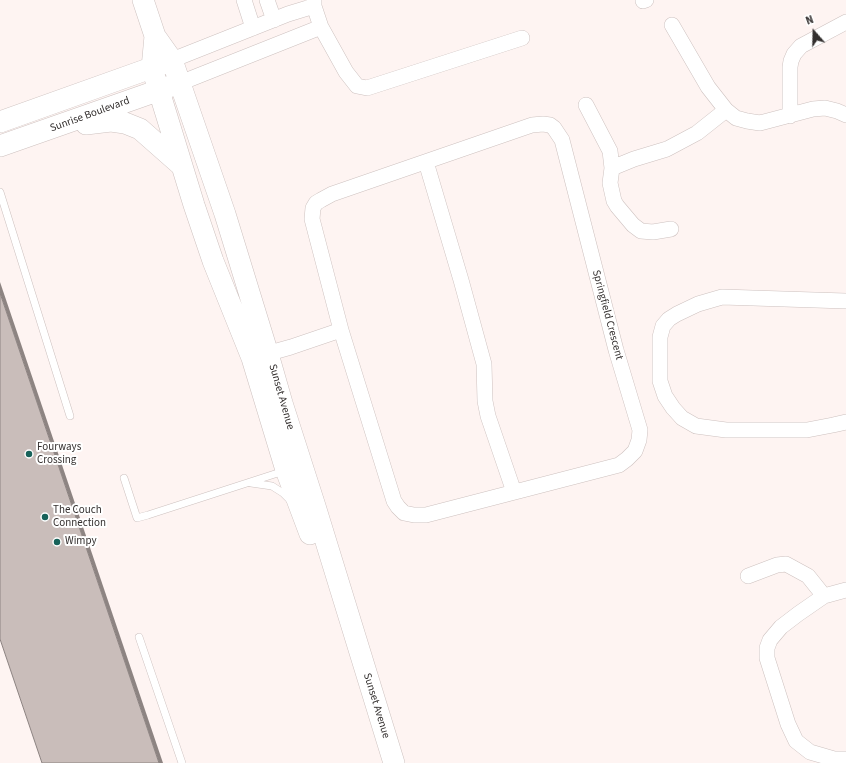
<!DOCTYPE html>
<style>
body{margin:0}
#map{position:relative;width:846px;height:763px;overflow:hidden;background:#fef4f2;font-family:"Source Sans 3",sans-serif}
canvas{display:block}
.north{position:absolute;left:794px;top:12px;width:40px;height:40px;-webkit-text-stroke:3px #fff;paint-order:stroke;rotate:340deg;font-size:11px;font-weight:700;line-height:16px;text-align:center;color:#332f2e}
.north::after{content:'';display:block;margin:auto;width:14px;height:18px;background:#332f2e;clip-path:polygon(50% 0,100% 100%,50% 72%,0 100%)}
</style>
<div id="map">
<canvas width="846" height="763"></canvas>
<div class="north">N</div>
</div>
<script>
const ctx = document.querySelector('canvas').getContext('2d');
ctx.lineJoin = 'round';
const shape = rows => new Path2D(rows.map(r => 'M' + r).join(''));
function strokePath(path, color, width, dash) { ctx.strokeStyle = color; ctx.lineWidth = width; ctx.lineCap = dash ? 'butt' : 'round'; ctx.setLineDash(dash || []); ctx.stroke(path); }
function paint(path, color) { ctx.fillStyle = color; ctx.fill(path, 'evenodd'); }
function drawText(font, color, halo, rows, align = 'center') {
  ctx.font = font + ' "Source Sans 3",sans-serif'; ctx.lineWidth = 4; ctx.setLineDash([]); ctx.textBaseline = 'middle'; ctx.strokeStyle = halo; ctx.fillStyle = color; for (const [text, x, y, turn = 0] of rows) {
    ctx.save(); ctx.translate(x, y); ctx.rotate((+turn || 0) * Math.PI / 180); ctx.textAlign = isNaN(turn) ? turn : align; if (halo) ctx.strokeText(text, 0, 0); ctx.fillText(text, 0, 0); ctx.restore();
  }
}
const lane = shape([
 [0,192,70,416],
 [124,478,137,518,148,515,284,471],
 [251,483,272,486,283,493,291,501],
 [139,637,182,763]
]);
const street = shape([
 [244,0,253,28],
 [267,0,274,20],
 [314,0,314,6,321,27,346,72,357,86,367,88,522,38],
 [643,1,646,0],
 [672,25,708,87,726,110,736,118,747,121,760,123,813,109,825,108,837,111,846,115],
 [172,60,288,14,314,6],
 [180,83,321,27],
 [586,105,610,151,612,168,610,183,614,201,617,206,633,225,641,231,653,232,671,229],
 [790,116,790,67,791,61,794,54,801,46,846,22],
 [426,162,461,280,484,364,485,401,488,416,514,492],
 [612,168,634,159,667,149,697,133,726,110],
 [846,301,722,297,698,304,677,314,669,319,663,326,660,337,660,381,665,396,673,408,682,418,696,426,726,430,807,430,833,425,846,422],
 [259,356,291,347,341,330,394,501,398,507,404,513,414,515,426,515,619,465,627,459,635,451,639,440,640,430,616,350,562,140,554,128,550,125,543,124,532,125,332,194,321,200,316,203,313,208,312,219,341,330],
 [748,576,777,565,786,564,808,576,824,596],
 [846,590,824,596,798,614,781,627,770,640,767,648,767,658,788,724,796,741,810,752,834,759,846,759]
]);
const secondary = shape([
 [143,0,155,36,172,60,225,214,268,354,282,403,315,506,394,763],
 [155,36,152,68,194,205,213,261,252,358,286,470,310,534],
 [0,122,165,63],
 [86,124,111,121,125,123,140,129,182,166],
 [0,146,171,86]
]);
strokePath(lane, '#cdc1bf', 8);
strokePath(street, '#cdc1bf', 16);
strokePath(secondary, '#cdc1bf', 22);
strokePath(lane, '#fff', 7);
strokePath(street, '#fff', 15);
strokePath(secondary, '#fff', 21);
paint(shape([
 [0,282,163,763,159,763,0,293]
]), '#8d8482');
const building = shape([
 [0,293,159,763,42,763,0,639,0,293]
]);
paint(building, '#c9bdba');
strokePath(building, '#8d8482', 1);
for (const [x, y, r, color] of [
 [29,454,4,"#17625a"],
 [45,517,4,"#17625a"],
 [57,542,4,"#17625a"]
]) { const dot = new Path2D(); dot.arc(x, y, r, 0, 2 * Math.PI); ctx.fillStyle = color; ctx.fill(dot); strokePath(dot, '#fff', 1.5); }
drawText('11px', '#332f2e', '#fff', [
 ["Sunrise Boulevard",90,115,-20],
 ["Springfield Crescent",607,315,75],
 ["Sunset Avenue",281,397,74],
 ["Sunset Avenue",376,706,73]
]);
drawText('11px', '#332f2e', '#fff', [
 ["Fourways",37,448],
 ["Crossing",37,461],
 ["The Couch",53,511],
 ["Connection",53,524],
 ["Wimpy",65,542]
], 'left');
</script>
